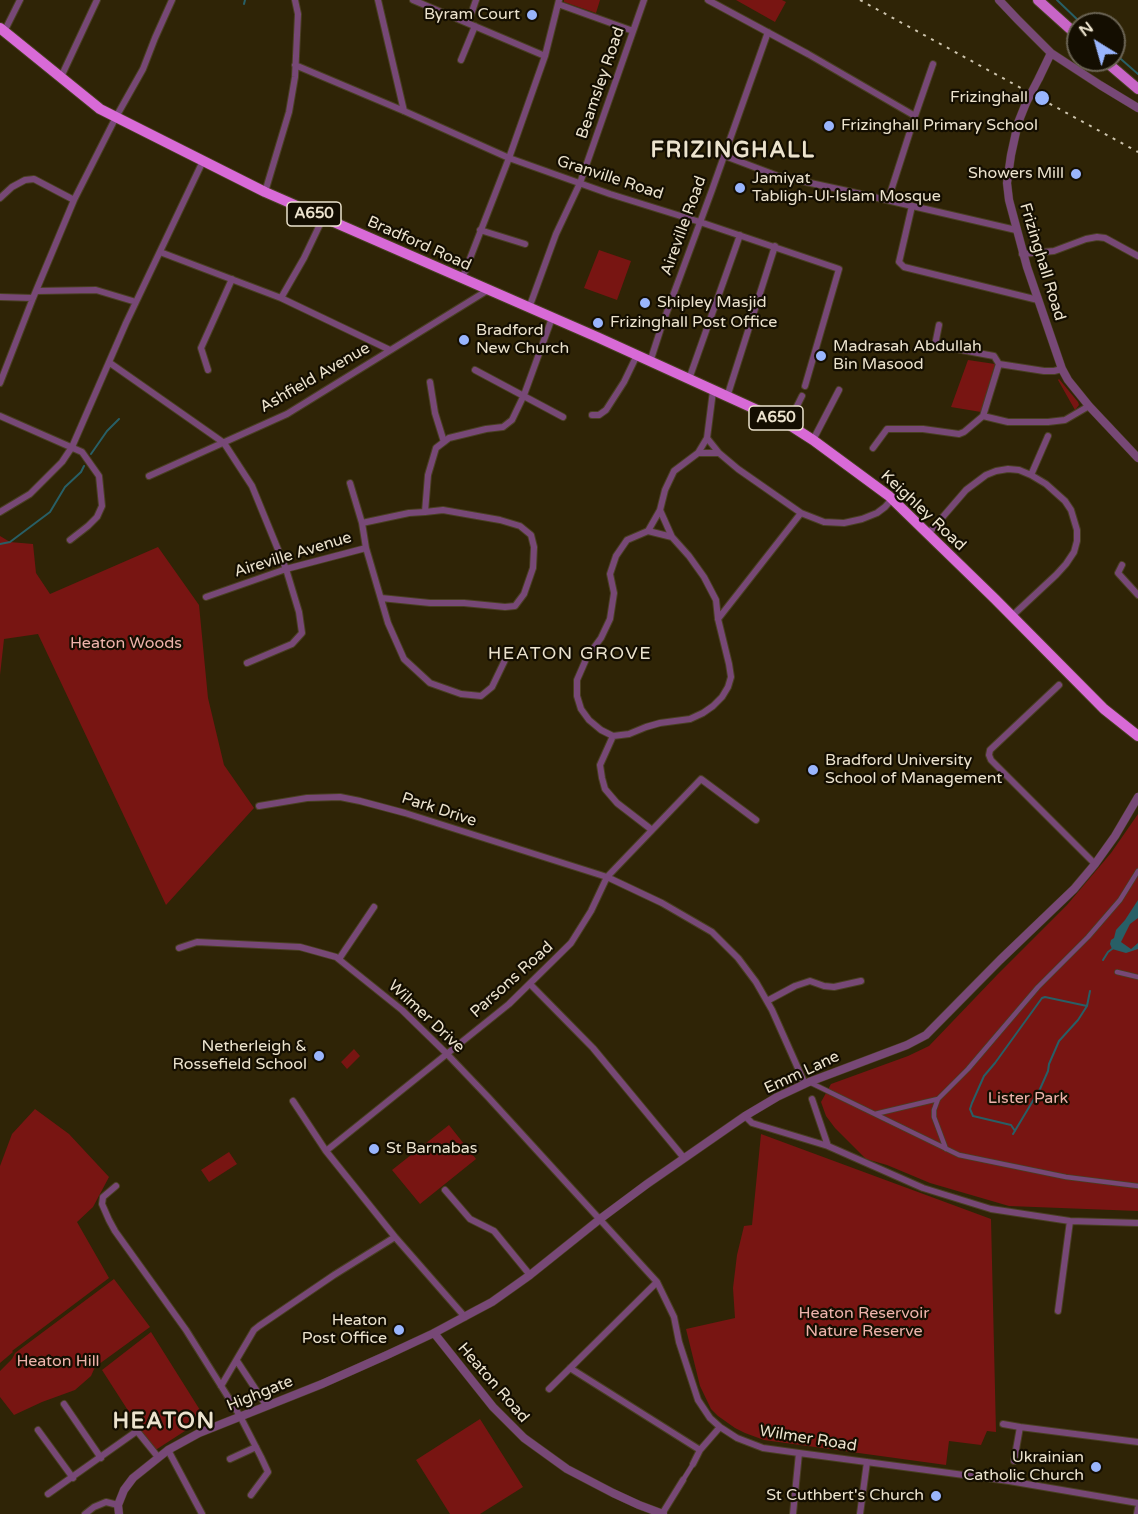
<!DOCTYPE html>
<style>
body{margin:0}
#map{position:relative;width:1138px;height:1514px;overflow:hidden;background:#2f2406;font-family:"Varela Round",sans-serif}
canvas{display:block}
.north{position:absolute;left:1066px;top:12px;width:60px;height:60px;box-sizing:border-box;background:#140e01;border:2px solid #6a6353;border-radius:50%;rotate:323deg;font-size:16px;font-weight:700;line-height:24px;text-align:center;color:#ece3ce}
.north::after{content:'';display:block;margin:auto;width:21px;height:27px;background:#99b5fd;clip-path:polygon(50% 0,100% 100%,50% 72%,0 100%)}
</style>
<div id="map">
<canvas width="1138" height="1514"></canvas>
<div class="north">N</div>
</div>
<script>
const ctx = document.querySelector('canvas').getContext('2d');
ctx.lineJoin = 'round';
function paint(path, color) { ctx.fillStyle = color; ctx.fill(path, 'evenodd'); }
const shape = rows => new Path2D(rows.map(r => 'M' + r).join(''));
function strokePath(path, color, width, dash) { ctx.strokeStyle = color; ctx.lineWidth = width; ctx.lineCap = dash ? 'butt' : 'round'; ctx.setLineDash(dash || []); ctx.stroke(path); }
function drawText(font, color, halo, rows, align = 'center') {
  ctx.font = font + ' "Varela Round",sans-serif'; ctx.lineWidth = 4.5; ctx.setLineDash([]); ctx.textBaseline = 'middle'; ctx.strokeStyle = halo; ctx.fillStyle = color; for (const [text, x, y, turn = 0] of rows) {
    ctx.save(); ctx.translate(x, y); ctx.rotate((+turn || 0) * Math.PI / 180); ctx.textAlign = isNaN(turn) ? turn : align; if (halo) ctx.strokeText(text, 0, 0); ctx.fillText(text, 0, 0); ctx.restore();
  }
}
paint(shape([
 [564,0,600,0,596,13,564,2],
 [736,0,782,0,786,2,775,22],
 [599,250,631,261,617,300,584,288],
 [968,360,995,364,981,412,951,407],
 [1059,379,1078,402,1079,405,1075,410,1058,380],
 [0,536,10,542,33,544,36,573,50,594,158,547,199,605,208,698,224,765,254,808,166,905,38,634,4,639,0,675],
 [1138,814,1138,1211,1009,1206,930,1183,887,1165,866,1159,835,1128,826,1116,821,1102,831,1084,908,1056,929,1046,997,975,1067,905,1111,853],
 [354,1049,360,1056,347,1069,341,1062],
 [35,1109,69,1134,109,1177,93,1207,77,1222,109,1278,12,1351,13,1352,0,1363,0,1166,12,1134],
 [449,1125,476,1159,420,1204,392,1170],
 [761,1134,991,1219,996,1432,987,1431,981,1445,949,1441,946,1465,764,1440,745,1433,735,1428,718,1416,711,1409,700,1386,686,1329,735,1318,733,1288,737,1255,744,1226,752,1225],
 [229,1152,237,1164,209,1182,201,1170],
 [114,1279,150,1327,95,1367,91,1376,75,1390,42,1402,14,1415,0,1397,0,1371,12,1359,15,1353],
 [151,1332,205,1418,154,1451,102,1370],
 [480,1419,523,1487,480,1514,450,1514,416,1460]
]), '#781512');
paint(shape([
 [1138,900,1138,918,1130,924,1121,942,1131,949,1138,943,1138,949,1126,953,1112,949,1110,944,1111,940,1114,938,1116,930,1125,920]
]), '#285f66');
strokePath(shape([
 [1057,0,1082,24],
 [244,4,245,0],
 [1114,53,1138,74],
 [91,454,107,431,119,419],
 [0,544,10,542,50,512,65,487,81,472,84,466],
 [1103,960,1108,952,1112,949],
 [1015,1131,1011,1125,973,1116,970,1109,972,1103,984,1076,995,1063,1042,998,1045,997,1087,1006],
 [1013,1134,1040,1089,1048,1071,1049,1064,1059,1041,1078,1020,1087,1006,1090,991]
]), '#285f66', 2);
const pedestrian = shape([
 [1117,972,1138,977],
 [809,1082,959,1155,1066,1177,1138,1186],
 [938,1099,934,1110,934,1117,946,1149],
 [875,1114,938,1099,968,1069,1038,987,1088,937,1120,900,1138,871],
 [683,1480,693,1464]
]);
const minor = shape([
 [378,0,404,111],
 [413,0,545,56],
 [708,0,808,54,915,116],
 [558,4,633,31],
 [468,23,476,0],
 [4,32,20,0],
 [461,60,475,26],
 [295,65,404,111,509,158,610,194,700,222,839,269,805,386],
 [61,77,97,0],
 [725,156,778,176,852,192,1016,230],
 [265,192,289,112,295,77,298,14,295,0],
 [0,198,12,187,25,180,34,179,74,200],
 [888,200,915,116,933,64],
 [912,206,899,262,904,267,1038,300],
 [480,230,525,244],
 [160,252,281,298,390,350],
 [1022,254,1054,251,1086,239,1097,237,1105,238,1138,256],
 [462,279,509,158,545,56,559,0],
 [37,291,96,290,136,302],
 [0,297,33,298],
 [281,298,304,258,323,218],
 [529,308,556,234,580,183,644,0],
 [939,325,935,345,994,356,999,364,1044,371,1054,371,1062,369],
 [650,362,661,328,712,190,768,32],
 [110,363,224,443,252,486,286,569,299,612,302,633,292,644,247,663],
 [208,370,201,348,232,279],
 [475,370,563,417],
 [689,379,740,235],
 [430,382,435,413,444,442],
 [0,383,33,298,74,200,116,117,143,69,155,38,172,0],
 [727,397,775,246],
 [592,415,599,415,606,410,624,382,637,355],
 [0,416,82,452,99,476,102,506,97,517,88,526,70,540],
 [983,416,1008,422,1048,422,1065,420,1089,406],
 [983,416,999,364],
 [788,424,802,396],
 [707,438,719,453],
 [813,440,839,390],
 [873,448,887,429,923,429,959,434,964,432,983,416],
 [698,453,719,453,738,469,801,513,824,522,844,523,862,519,877,513,885,507,892,499],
 [1031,475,1048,436],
 [149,476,287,414,488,290],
 [350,483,362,523],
 [660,510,672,537],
 [0,512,30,494,62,462,72,447,126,323,203,161],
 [648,531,660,510,665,490,674,471,698,453,707,438,713,391],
 [928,534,966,490,986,475,996,471,1008,469,1019,470,1031,475,1046,484,1065,501,1071,510,1077,530,1077,541,1074,552,1066,564,1056,575,1012,616],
 [366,548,388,623,404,659,430,683,461,694,481,696,492,687,505,660],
 [1122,565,1118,573,1138,595],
 [206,597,286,569,366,548,362,523,409,513,425,512,428,475,436,448,449,438,486,429,503,427,512,420,524,395,552,318],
 [381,598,430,603,464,603,505,607,515,606,524,594,533,568,534,547,531,535,520,526,500,520,443,510,425,512],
 [718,619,801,513],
 [1059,685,990,750,989,755,991,760,1095,864],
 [613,736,629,734,646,727,660,723,690,719,703,713,713,706,722,697,728,687,731,677,729,664,718,619,716,600,704,577,689,556,672,537,648,531,627,540,616,556,610,574,614,593,610,619,601,638,587,657,577,680,577,696,581,709,589,720,601,730,613,736,600,765,602,778,605,789,617,803,652,830],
 [259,806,307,798,340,797,360,801,405,813,607,877,662,903,712,932,738,958,756,982,772,1010,805,1084],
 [179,948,197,942,300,947,336,957,402,1010,447,1054,488,1097,657,1282,674,1317,679,1342,698,1400,710,1418,720,1427,737,1438,763,1448,799,1453,1009,1481,1138,1503],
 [339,959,374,907],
 [530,984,593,1048,684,1158],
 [767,1001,795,986,810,981,824,986,834,987,861,981],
 [812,1099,828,1146],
 [293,1101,326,1151,395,1237,465,1317],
 [745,1116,752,1123,828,1146,923,1188,991,1209,1070,1221,1138,1223],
 [326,1151,509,1004,571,943,591,911,607,877,701,779,756,820],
 [116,1186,103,1197,102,1204,109,1220,115,1231,186,1330,240,1416,261,1457,268,1472,251,1495],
 [445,1190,470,1219,494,1231,530,1275],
 [1058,1311,1070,1221],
 [237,1361,266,1405],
 [570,1368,700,1450],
 [221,1386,254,1330,259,1326,334,1275,395,1237],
 [549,1389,657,1282],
 [64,1404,101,1458],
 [1003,1424,1020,1427,1138,1442],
 [38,1430,73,1478],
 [168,1450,202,1514],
 [230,1459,256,1447],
 [1014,1461,1020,1427],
 [693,1464,700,1450,720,1427],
 [48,1494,137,1431,158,1457],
 [85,1514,94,1507,106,1502,118,1505],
 [662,1514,683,1480],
 [793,1514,799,1453],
 [860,1514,867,1462],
 [1137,1514,1138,1508]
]);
const tertiary = shape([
 [999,0,1018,20,1051,53,1100,85,1138,108],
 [1039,78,1051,53],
 [1026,103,1018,123,1011,155,1007,183,1009,200,1027,267,1062,369,1068,380,1089,406,1138,458],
 [434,1333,493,1407,524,1438,567,1469,613,1493,639,1505,663,1514],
 [119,1514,118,1505,124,1490,133,1478,168,1450,199,1433,322,1384,387,1355,434,1333,475,1311,492,1302,530,1275,600,1219,647,1184,745,1116,777,1097,809,1082,907,1045,926,1035,1000,960,1074,889,1095,864,1115,836,1138,797]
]);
const primary = shape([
 [1038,0,1078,36],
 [1104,60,1138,89]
]);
const trunk = shape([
 [0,28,100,109,265,192,597,337,788,424,813,440,889,496,995,599,1104,709,1138,736]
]);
strokePath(pedestrian, '#493f22', 6);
strokePath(minor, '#493f22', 8);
strokePath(tertiary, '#493f22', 9);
strokePath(primary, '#493f22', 12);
strokePath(trunk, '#493f22', 12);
strokePath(pedestrian, '#774876', 4.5);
strokePath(minor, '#774876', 6);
strokePath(tertiary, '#774876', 8);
strokePath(primary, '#c865c7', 10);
strokePath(trunk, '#d86ad7', 10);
strokePath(shape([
 [860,0,1138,152]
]), '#cdc4ad', 2, [3, 6]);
const tertiaryBridge = shape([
 [1026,103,1039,78]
]);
strokePath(tertiaryBridge, '#493f22', 9, []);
strokePath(tertiaryBridge, '#774876', 8);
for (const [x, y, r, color] of [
 [532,15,6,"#99b5fd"],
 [1042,98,8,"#99b5fd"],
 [829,126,6,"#99b5fd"],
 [1076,174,6,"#99b5fd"],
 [740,188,6,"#99b5fd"],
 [645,303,6,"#99b5fd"],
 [598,323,6,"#99b5fd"],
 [464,340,6,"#99b5fd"],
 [821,356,6,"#99b5fd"],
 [813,770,6,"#99b5fd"],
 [319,1056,6,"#99b5fd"],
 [374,1149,6,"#99b5fd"],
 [399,1330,6,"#99b5fd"],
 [1096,1467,6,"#99b5fd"],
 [936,1496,6,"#99b5fd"]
]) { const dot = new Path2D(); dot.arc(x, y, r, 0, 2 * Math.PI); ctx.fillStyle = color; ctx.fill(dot); strokePath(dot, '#140e01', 2); }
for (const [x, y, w] of [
 [314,214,54],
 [776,418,54]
]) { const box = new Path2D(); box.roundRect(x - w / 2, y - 12, w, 24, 4.5); ctx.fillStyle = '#140e01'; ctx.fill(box); strokePath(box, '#ece3ce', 1.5); }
drawText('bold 15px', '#ece3ce', null, [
 ["A650",314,214],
 ["A650",776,418]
]);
drawText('16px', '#ece3ce', '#140e01', [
 ["Byram Court",520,15,"right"],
 ["Frizinghall",1028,98,"right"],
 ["Frizinghall Primary School",841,126],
 ["Showers Mill",1064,174,"right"],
 ["Jamiyat",752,179],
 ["Tabligh-Ul-Islam Mosque",752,197],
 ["Shipley Masjid",657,303],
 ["Frizinghall Post Office",610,323],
 ["Bradford",476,331],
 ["New Church",476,349],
 ["Madrasah Abdullah",833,347],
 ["Bin Masood",833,365],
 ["Bradford University",825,761],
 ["School of Management",825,779],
 ["Netherleigh &",307,1047,"right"],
 ["Rossefield School",307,1065,"right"],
 ["St Barnabas",386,1149],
 ["Heaton",387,1321,"right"],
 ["Post Office",387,1339,"right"],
 ["Ukrainian",1084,1458,"right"],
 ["Catholic Church",1084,1476,"right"],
 ["St Cuthbert's Church",924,1496,"right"]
], 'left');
drawText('16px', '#ece3ce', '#140e01', [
 ["Beamsley Road",601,83,-71],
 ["Granville Road",610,178,18],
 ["Aireville Road",684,226,-70],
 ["Bradford Road",419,244,24],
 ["Frizinghall Road",1042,262,73],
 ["Ashfield Avenue",315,378,-30],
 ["Keighley Road",923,511,43],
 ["Aireville Avenue",293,555,-17],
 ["Park Drive",439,810,18],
 ["Parsons Road",512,980,-42],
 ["Wilmer Drive",426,1017,43],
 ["Emm Lane",802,1073,-25],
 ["Heaton Road",493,1383,49],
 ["Highgate",260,1394,-22],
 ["Wilmer Road",808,1439,9]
]);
drawText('16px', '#eeb3ab', '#140e01', [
 ["Heaton Woods",126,644],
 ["Lister Park",1028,1099],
 ["Heaton Reservoir",864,1314],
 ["Nature Reserve",864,1332],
 ["Heaton Hill",58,1362]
]);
ctx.letterSpacing = '1.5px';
drawText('18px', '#ece3ce', '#140e01', [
 ["HEATON GROVE",570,654]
]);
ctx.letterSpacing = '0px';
ctx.letterSpacing = '1.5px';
drawText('bold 22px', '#ece3ce', '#140e01', [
 ["FRIZINGHALL",733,151],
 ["HEATON",164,1422]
]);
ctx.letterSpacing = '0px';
</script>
